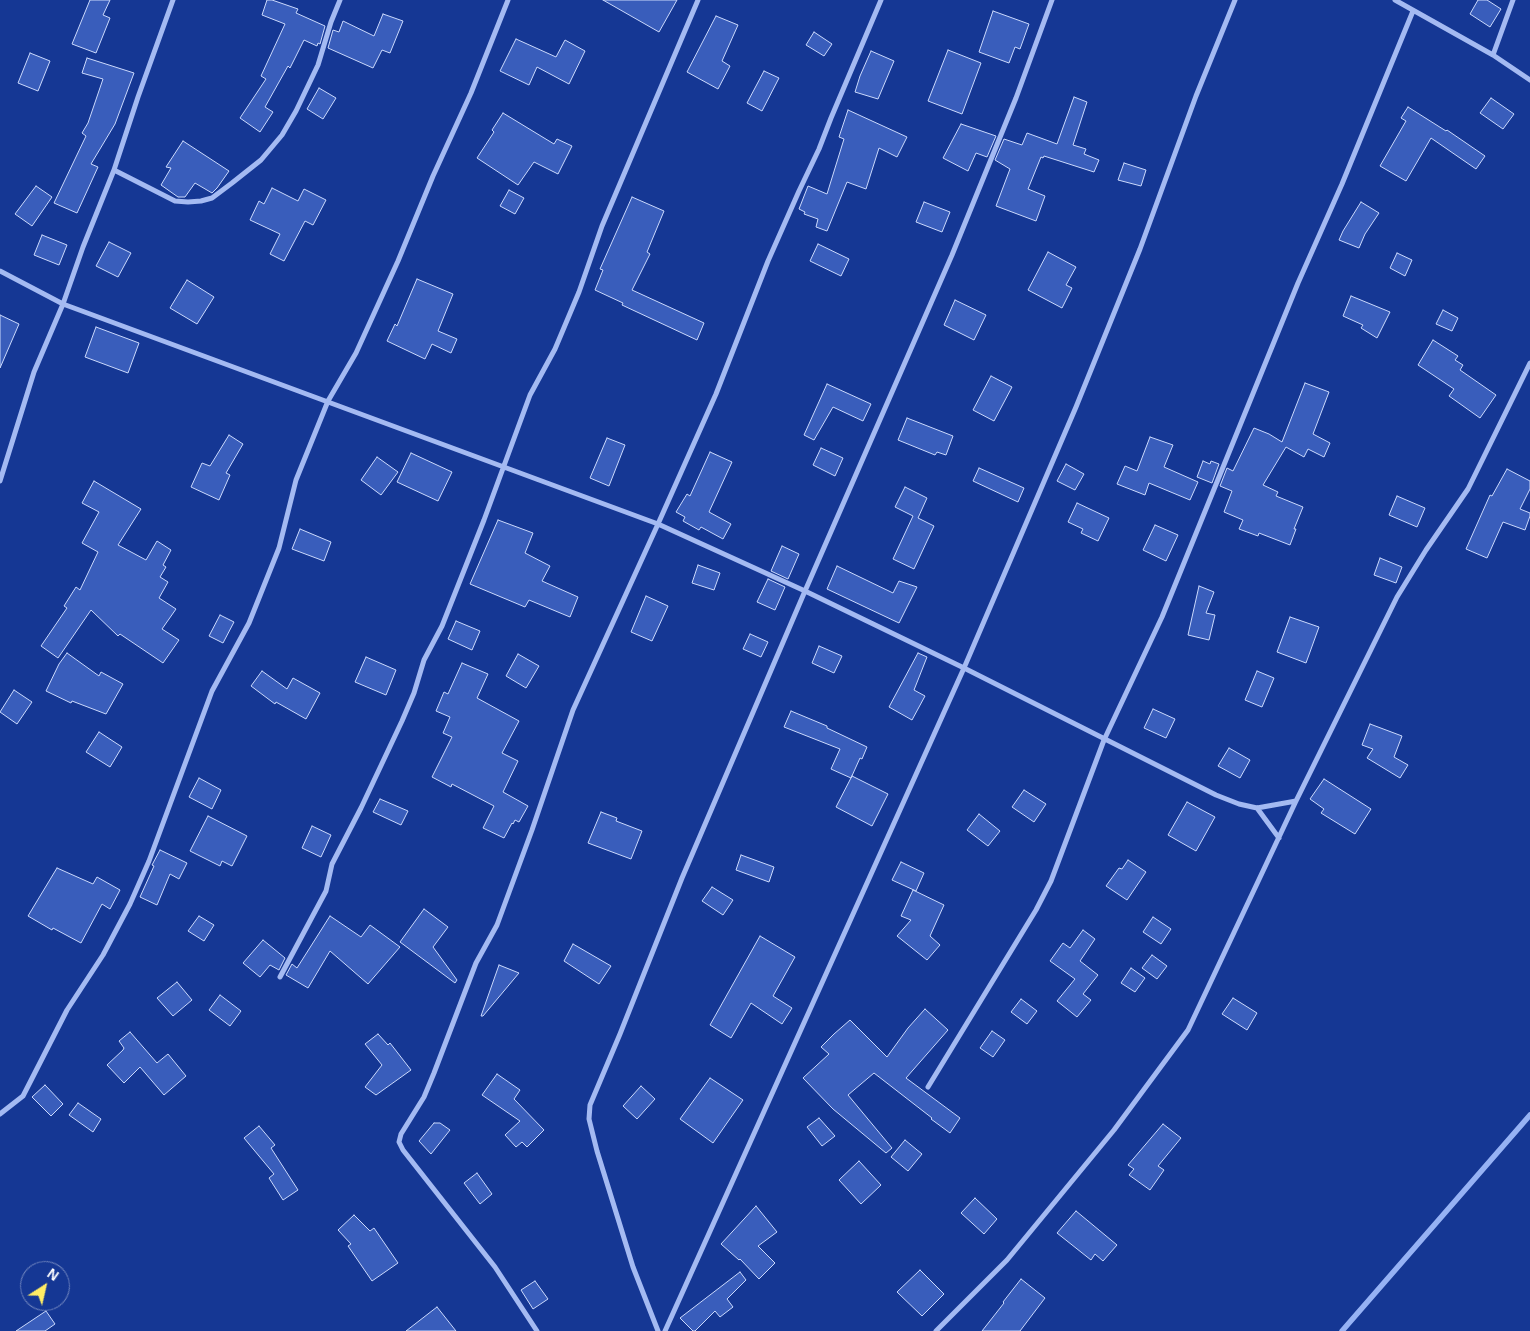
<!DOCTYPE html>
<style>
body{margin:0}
#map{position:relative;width:1530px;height:1331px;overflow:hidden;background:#153794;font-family:Helvetica,sans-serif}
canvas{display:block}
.north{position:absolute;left:20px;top:1261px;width:50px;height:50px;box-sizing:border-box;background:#153794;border:1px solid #7387bf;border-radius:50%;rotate:35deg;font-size:14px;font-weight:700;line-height:20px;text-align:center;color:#fff}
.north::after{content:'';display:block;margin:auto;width:18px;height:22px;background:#ffec64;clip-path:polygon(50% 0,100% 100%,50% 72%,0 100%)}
</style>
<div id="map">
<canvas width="1530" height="1331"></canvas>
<div class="north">N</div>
</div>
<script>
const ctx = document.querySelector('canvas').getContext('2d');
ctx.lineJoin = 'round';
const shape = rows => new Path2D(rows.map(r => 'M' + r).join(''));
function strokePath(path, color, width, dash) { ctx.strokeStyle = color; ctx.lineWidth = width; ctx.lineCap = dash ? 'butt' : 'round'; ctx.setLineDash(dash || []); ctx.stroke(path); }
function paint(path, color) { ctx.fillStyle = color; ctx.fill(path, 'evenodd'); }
strokePath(shape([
 [1342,1331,1530,1115]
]), '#96b2f4', 5.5);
const building = shape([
 [90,0,110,0,103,15,110,18,96,53,72,44,90,0],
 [267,0,272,0,298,9,296,13,325,26,320,44,318,43,317,46,304,40,290,68,288,66,265,107,273,112,260,132,240,118,266,79,261,76,285,24,262,15,267,0],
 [603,0,677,0,659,32,603,0],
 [1478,0,1487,0,1501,9,1490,27,1470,14,1478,0],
 [993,11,1029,24,1020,49,1015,47,1009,63,979,52,993,11],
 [383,14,403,21,390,53,382,50,373,68,328,48,333,30,339,32,343,21,374,36,383,14],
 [716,16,738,25,722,61,730,66,718,89,687,72,716,16],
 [814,32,832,44,824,56,806,45,814,32],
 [516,39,556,57,565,40,585,51,569,84,537,67,529,85,500,71,516,39],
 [948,50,981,63,962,114,928,101,948,50],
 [871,51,894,61,878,99,855,92,860,76,871,51],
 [30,53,50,61,38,91,18,83,30,53],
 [87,58,134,73,115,124,91,164,98,167,77,213,54,203,86,136,82,133,88,123,103,79,82,73,87,58],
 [764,71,779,78,762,111,747,103,764,71],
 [319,88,336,98,323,119,307,109,319,88],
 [1074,97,1087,102,1073,145,1086,149,1084,154,1099,160,1094,172,1044,156,1043,158,1041,157,1028,189,1045,196,1036,221,996,206,1010,169,995,160,1004,139,1022,145,1027,133,1057,144,1074,97],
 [1491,98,1514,114,1503,129,1480,113,1491,98],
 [1408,107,1446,131,1447,130,1485,156,1476,169,1431,138,1406,181,1380,166,1406,121,1401,118,1408,107],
 [848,110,907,137,897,157,879,148,866,189,847,182,827,231,816,227,818,219,804,214,805,212,799,209,808,186,827,194,844,139,839,137,848,110],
 [503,113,554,144,557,139,572,146,558,174,534,162,518,185,477,158,494,132,492,130,503,113],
 [961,124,996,136,987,157,976,153,968,171,943,158,961,124],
 [183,141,229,171,217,188,212,193,195,183,185,197,178,197,161,185,171,168,166,167,183,141],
 [1124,163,1146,170,1141,186,1118,180,1124,163],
 [36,186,52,197,32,226,15,214,36,186],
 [272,188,298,201,304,189,326,200,313,225,305,221,284,261,270,254,280,234,250,220,259,201,264,204,272,188],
 [509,190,524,198,515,214,500,206,509,190],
 [632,197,664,211,647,252,650,254,632,290,704,323,697,340,622,305,623,303,595,290,603,270,600,269,632,197],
 [924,202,950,212,942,232,916,222,924,202],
 [1361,202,1379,213,1365,234,1359,248,1339,240,1343,231,1361,202],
 [42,235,67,245,59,265,34,255,42,235],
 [109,242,131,253,118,277,96,266,109,242],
 [818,244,849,259,841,276,810,261,818,244],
 [1048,252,1076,267,1066,285,1072,288,1062,308,1028,290,1048,252],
 [1397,253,1412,260,1405,276,1390,268,1397,253],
 [417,279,453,294,438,331,457,339,451,353,432,344,425,359,387,341,395,324,397,326,417,279],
 [187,280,214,297,197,324,170,308,187,280],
 [1351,296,1390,312,1377,338,1361,328,1363,325,1343,316,1351,296],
 [955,300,986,315,974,340,944,325,955,300],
 [1443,310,1458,318,1452,331,1436,324,1443,310],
 [0,315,19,324,0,368,0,315],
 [96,327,139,343,128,373,85,357,96,327],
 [1433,340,1458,356,1455,360,1463,365,1460,370,1496,395,1480,418,1449,396,1454,389,1418,365,1433,340],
 [991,376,1012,387,994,421,973,410,991,376],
 [1305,383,1329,392,1313,434,1330,443,1324,457,1308,449,1304,457,1286,447,1263,485,1278,492,1276,496,1303,507,1294,529,1296,529,1290,545,1259,533,1258,536,1239,529,1243,520,1224,512,1232,491,1220,486,1227,468,1233,471,1254,428,1269,434,1282,442,1305,383],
 [827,384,871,404,863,421,833,407,814,440,804,435,827,384],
 [907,418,953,436,946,455,937,452,935,455,898,440,907,418],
 [229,435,243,444,226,473,230,475,219,500,191,487,202,463,210,466,229,435],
 [1150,437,1173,445,1164,467,1198,482,1190,500,1149,483,1145,495,1117,484,1125,466,1137,471,1150,437],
 [607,438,625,445,609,486,590,478,607,438],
 [821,448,843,458,835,476,813,465,821,448],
 [710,452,732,462,709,512,731,524,723,539,701,527,699,530,683,521,685,517,676,512,687,494,690,496,710,452],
 [411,453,452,472,438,501,397,482,411,453],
 [377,457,398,472,381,495,361,480,377,457],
 [1203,461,1210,464,1211,461,1219,464,1212,483,1197,477,1203,461],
 [1066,464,1084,474,1075,490,1057,481,1066,464],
 [979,468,1024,488,1018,502,973,481,979,468],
 [1507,469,1530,481,1530,489,1520,509,1530,513,1530,516,1525,530,1503,522,1487,558,1466,549,1490,495,1492,496,1507,469],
 [94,481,141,509,118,545,146,560,157,541,171,550,163,565,166,567,160,577,168,582,159,598,176,609,162,629,179,640,163,663,120,634,118,636,91,610,58,658,41,646,67,608,64,606,76,587,80,590,98,552,82,543,99,512,82,503,94,481],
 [905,487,927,498,918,518,934,526,914,569,893,559,913,516,895,507,905,487],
 [1397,496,1425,508,1417,527,1389,515,1397,496],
 [1077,503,1109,518,1098,541,1081,533,1083,529,1068,522,1077,503],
 [498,520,533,533,525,553,550,566,542,581,578,597,570,617,529,600,525,607,470,584,498,520],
 [1155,525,1178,535,1166,561,1143,550,1155,525],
 [300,529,331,542,324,561,292,549,300,529],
 [782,546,799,554,788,579,771,571,782,546],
 [1380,558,1402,567,1396,583,1374,575,1380,558],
 [698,565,720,573,714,590,692,583,698,565],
 [837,566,893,593,899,581,917,587,899,623,827,589,837,566],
 [768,579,785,587,775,610,757,602,768,579],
 [1199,586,1214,592,1206,613,1215,615,1209,640,1188,635,1199,586],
 [646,596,668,606,652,641,631,632,646,596],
 [220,615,234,622,223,643,209,636,220,615],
 [1290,617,1319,627,1306,663,1277,652,1290,617],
 [456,621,480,631,472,650,448,639,456,621],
 [750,634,768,642,761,657,743,649,750,634],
 [819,646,842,656,834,673,812,663,819,646],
 [67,653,99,676,101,672,123,684,106,714,72,701,71,703,46,691,59,664,67,653],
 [918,653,927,657,914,690,925,696,912,720,889,707,918,653],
 [518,654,539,666,526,688,506,676,518,654],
 [366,657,396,670,386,695,355,682,366,657],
 [462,663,488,674,477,698,519,721,502,753,518,761,503,792,528,806,519,822,515,820,513,824,512,823,504,838,483,828,494,806,452,784,451,787,432,777,452,737,443,733,450,717,436,711,444,692,448,694,462,663],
 [262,671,287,689,293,678,320,693,306,719,276,702,275,704,251,686,262,671],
 [1257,671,1274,678,1262,707,1245,700,1257,671],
 [14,690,32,702,17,724,0,712,14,690],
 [1153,709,1175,719,1166,738,1144,728,1153,709],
 [791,711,827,726,827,728,867,747,862,759,860,758,851,778,831,769,840,749,784,727,791,711],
 [1370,724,1402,736,1394,757,1408,765,1400,778,1367,758,1373,749,1362,745,1370,724],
 [99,732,122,747,110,767,86,752,99,732],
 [1229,748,1250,760,1240,778,1218,766,1229,748],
 [852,776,888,794,872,826,836,807,852,776],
 [199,778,221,790,212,809,189,797,199,778],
 [1324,779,1371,809,1355,834,1321,813,1324,809,1310,799,1324,779],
 [1024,790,1046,804,1034,822,1012,807,1024,790],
 [380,799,408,811,401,825,373,812,380,799],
 [1187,802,1215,817,1196,851,1168,835,1187,802],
 [601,812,617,818,616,821,642,831,631,859,588,843,601,812],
 [979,814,1000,831,988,846,967,830,979,814],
 [208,816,247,836,232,866,222,861,220,866,190,851,208,816],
 [312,826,331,835,321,857,302,848,312,826],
 [160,850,187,863,179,879,170,874,157,905,140,897,154,866,152,865,160,850],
 [741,855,774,867,769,882,736,870,741,855],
 [1128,860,1146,872,1127,900,1106,886,1119,868,1122,869,1128,860],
 [901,862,924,873,916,891,892,880,901,862],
 [57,868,93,884,97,877,120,890,110,909,102,904,81,943,53,928,52,930,28,916,57,868],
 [712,887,733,900,723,915,702,901,712,887],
 [913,890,944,905,930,936,940,945,927,960,897,936,911,920,901,916,913,890],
 [424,909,448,927,433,947,457,980,455,983,400,942,424,909],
 [199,916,214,925,204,941,188,931,199,916],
 [330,916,361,937,370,925,400,947,368,984,330,951,308,988,286,975,292,964,297,968,330,916],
 [1153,917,1171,929,1161,944,1143,932,1153,917],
 [1083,930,1095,939,1080,961,1098,975,1083,994,1091,1000,1077,1017,1057,1001,1075,979,1050,961,1063,943,1070,948,1083,930],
 [760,936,795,957,773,996,792,1008,782,1024,751,1003,731,1038,710,1025,760,936],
 [263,940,285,958,279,970,270,965,260,977,243,963,263,940],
 [573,944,611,966,599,984,564,961,573,944],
 [1152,955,1167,966,1157,979,1142,968,1152,955],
 [499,965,519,973,483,1016,481,1016,499,965],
 [1131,968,1145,978,1135,992,1121,983,1131,968],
 [177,982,192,1000,173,1016,157,998,177,982],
 [220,995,241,1011,230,1026,209,1010,220,995],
 [1233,998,1257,1013,1247,1030,1222,1014,1233,998],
 [1021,999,1037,1011,1027,1024,1011,1012,1021,999],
 [925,1009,948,1030,906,1078,960,1118,950,1133,931,1119,932,1118,874,1073,848,1095,892,1148,886,1153,833,1109,803,1078,829,1054,821,1047,834,1034,850,1020,887,1057,908,1028,925,1009],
 [992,1031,1005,1040,993,1057,980,1048,992,1031],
 [130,1032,157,1063,168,1054,186,1076,164,1095,140,1067,124,1083,107,1065,123,1050,124,1048,119,1041,130,1032],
 [378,1034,388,1045,390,1043,411,1070,376,1095,365,1087,382,1065,365,1044,378,1034],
 [497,1074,520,1090,514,1099,544,1130,527,1147,522,1142,516,1147,505,1135,520,1121,482,1095,497,1074],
 [710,1078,743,1100,713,1143,680,1119,710,1078],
 [45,1085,63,1104,51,1116,32,1097,45,1085],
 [641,1086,655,1099,637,1119,623,1106,641,1086],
 [78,1103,101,1119,93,1132,69,1115,78,1103],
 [819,1118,835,1136,822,1146,807,1127,819,1118],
 [434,1123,440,1123,450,1130,431,1154,419,1141,434,1123],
 [1163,1124,1181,1138,1158,1166,1164,1170,1150,1190,1129,1175,1134,1169,1128,1165,1163,1124],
 [259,1126,275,1145,271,1148,298,1190,283,1200,269,1178,274,1174,244,1138,259,1126],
 [905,1140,922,1154,908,1171,891,1157,905,1140],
 [859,1161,881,1185,861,1204,839,1180,859,1161],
 [477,1173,492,1194,480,1204,464,1183,477,1173],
 [975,1198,997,1219,984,1234,961,1213,975,1198],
 [756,1206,777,1232,758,1246,775,1263,759,1279,740,1259,739,1260,721,1244,756,1206],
 [1076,1211,1117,1245,1103,1261,1095,1254,1091,1260,1057,1233,1076,1211],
 [354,1215,370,1231,374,1228,398,1263,372,1281,348,1246,351,1244,338,1230,354,1215],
 [920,1270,944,1294,922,1316,897,1292,920,1270],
 [740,1272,746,1280,727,1299,733,1307,720,1317,715,1311,695,1331,693,1331,680,1318,740,1272],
 [1021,1279,1045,1298,1020,1331,982,1331,1004,1303,1003,1302,1021,1279],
 [535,1281,548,1299,533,1309,521,1290,535,1281],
 [437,1307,456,1331,406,1331,437,1307],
 [46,1311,55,1324,45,1331,16,1331,46,1311]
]);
paint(building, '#395dbb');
strokePath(building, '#cbd9fc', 1);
strokePath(shape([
 [1395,0,1493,55,1530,80],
 [1493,55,1513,0],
 [114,170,175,201,188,202,201,201,212,198,232,183,261,160,282,135,296,111,318,65,331,22,340,0],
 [0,271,63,304,658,524,805,591,964,668,1216,795,1239,804,1257,808,1296,801],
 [0,481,34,372,63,304,83,247,114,170,138,97,173,0],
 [1257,808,1279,838],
 [280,977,326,891,332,864,361,808,402,721,414,693,424,660,442,626,484,520,530,395,555,349,579,292,602,226,698,0],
 [928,1087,1036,910,1051,881,1104,740,1162,617,1298,283,1342,184,1413,11],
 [0,1114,23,1096,67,1010,103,955,130,904,149,861,212,691,249,623,279,548,296,480,328,401,356,353,398,261,433,176,471,93,508,0],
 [537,1331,495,1267,403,1150,399,1142,401,1134,424,1097,434,1073,476,963,497,925,532,830,573,710,658,524,716,394,768,261,799,191,819,149,831,118,881,0],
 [658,1331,633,1267,597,1151,589,1119,590,1105,620,1034,682,878,805,591,952,255,1016,98,1052,0],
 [665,1331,964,668,1076,407,1140,249,1196,96,1235,0],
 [936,1331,1007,1260,1114,1130,1188,1030,1296,801,1397,597,1426,550,1468,489,1530,363]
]), '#a4baf2', 5);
</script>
